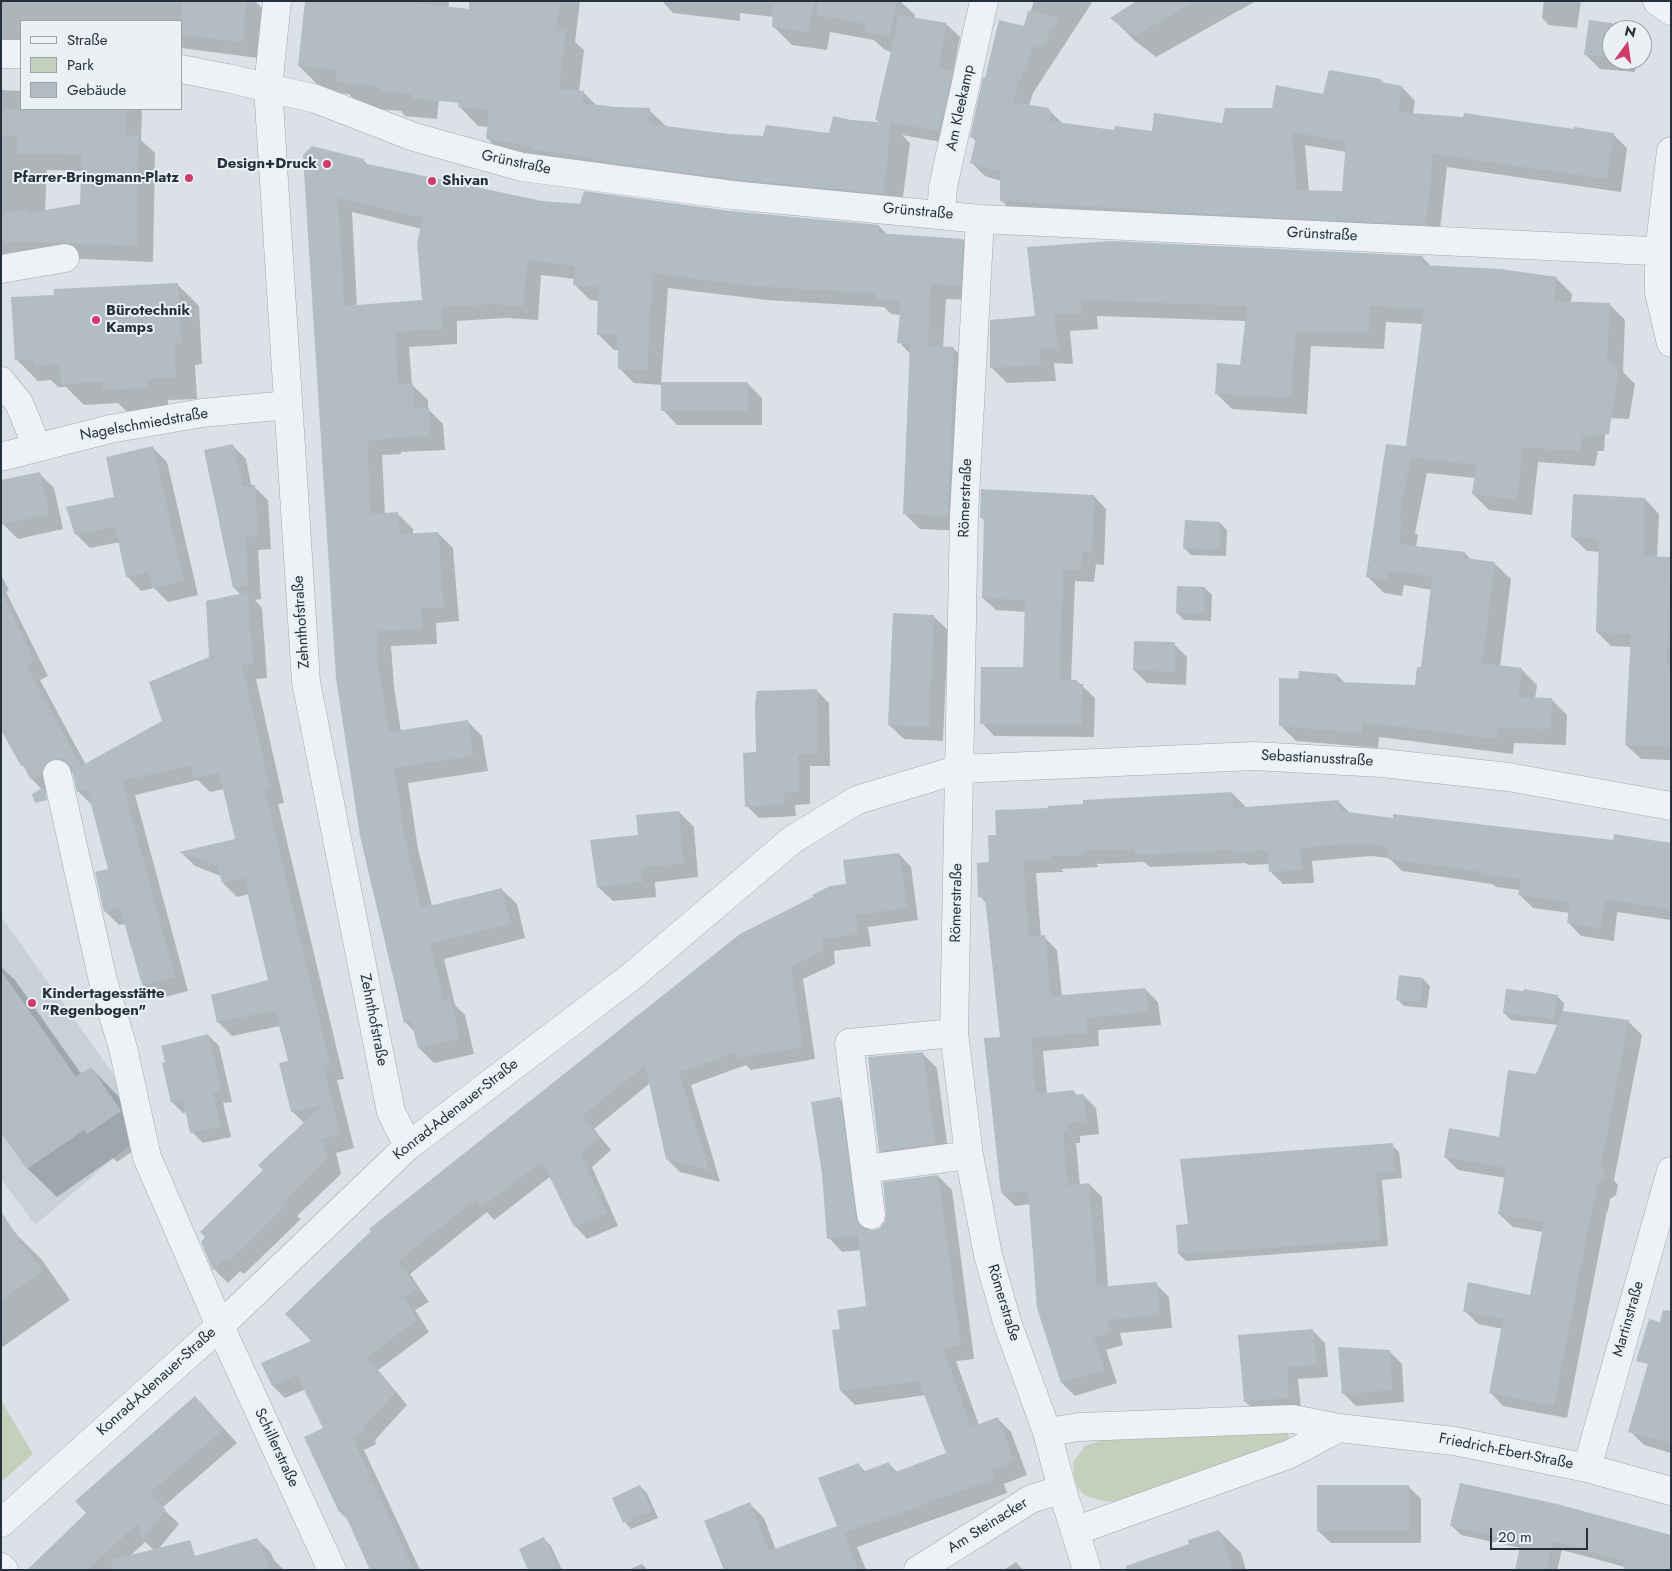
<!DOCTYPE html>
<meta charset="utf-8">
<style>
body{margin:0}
#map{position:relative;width:1672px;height:1571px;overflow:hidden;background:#dbe1e6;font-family:Jost,sans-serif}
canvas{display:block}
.frame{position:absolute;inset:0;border:2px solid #25323d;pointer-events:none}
.legend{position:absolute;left:20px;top:20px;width:162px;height:90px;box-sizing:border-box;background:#eaf0f4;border:1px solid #9ba4ab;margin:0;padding:6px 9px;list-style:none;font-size:15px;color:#25323d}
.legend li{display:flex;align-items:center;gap:10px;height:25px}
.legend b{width:25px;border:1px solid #9ba4ab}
.north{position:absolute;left:1602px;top:20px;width:50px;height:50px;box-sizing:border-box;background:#eaf0f4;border:1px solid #9ba4ab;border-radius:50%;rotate:14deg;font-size:14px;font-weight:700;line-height:20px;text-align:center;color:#25323d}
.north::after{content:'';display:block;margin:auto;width:18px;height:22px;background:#d13a6b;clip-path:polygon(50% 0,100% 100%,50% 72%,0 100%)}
.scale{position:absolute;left:1490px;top:1528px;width:98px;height:22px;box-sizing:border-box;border:2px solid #25323d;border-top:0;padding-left:6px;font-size:15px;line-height:18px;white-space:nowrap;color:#25323d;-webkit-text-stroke:4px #eaf0f4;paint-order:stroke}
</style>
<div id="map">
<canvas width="1672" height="1571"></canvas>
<div class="frame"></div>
<ul class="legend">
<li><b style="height:6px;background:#eef1f5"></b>Straße</li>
<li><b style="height:14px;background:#c5d0bc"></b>Park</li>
<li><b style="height:14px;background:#b2bcc3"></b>Gebäude</li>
</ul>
<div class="north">N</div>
<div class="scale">20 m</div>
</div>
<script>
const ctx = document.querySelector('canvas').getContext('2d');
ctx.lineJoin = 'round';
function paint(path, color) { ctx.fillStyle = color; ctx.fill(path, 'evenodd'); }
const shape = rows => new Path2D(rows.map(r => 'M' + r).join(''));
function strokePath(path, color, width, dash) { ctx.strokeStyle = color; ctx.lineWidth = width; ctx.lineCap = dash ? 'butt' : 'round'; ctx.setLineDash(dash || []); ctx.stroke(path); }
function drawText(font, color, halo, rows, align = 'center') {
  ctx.font = font + ' Jost,sans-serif'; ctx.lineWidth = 4; ctx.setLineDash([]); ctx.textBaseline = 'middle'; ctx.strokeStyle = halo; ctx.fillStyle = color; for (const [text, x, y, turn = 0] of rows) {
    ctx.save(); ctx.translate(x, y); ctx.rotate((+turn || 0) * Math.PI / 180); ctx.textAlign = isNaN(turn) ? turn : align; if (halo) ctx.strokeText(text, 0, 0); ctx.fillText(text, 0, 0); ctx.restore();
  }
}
paint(shape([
 [1,916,124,1089,132,1143,35,1225,1,1179]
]), '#c9d1d8');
paint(shape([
 [1,1400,33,1454,1,1482],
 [1286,1429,1289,1437,1287,1443,1280,1450,1113,1502,1099,1500,1084,1495,1077,1487,1074,1475,1073,1462,1085,1446,1118,1434]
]), '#c5d0bc');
paint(shape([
 [1,1,255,1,263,9,258,58,181,48,181,21,21,21,21,41,1,41],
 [306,1,449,1,437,119,405,116,401,111,363,108,349,94,325,92,299,66],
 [471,1,580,1,575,42,584,50,579,92,583,92,597,106,649,110,668,128,729,135,764,137,829,134,851,121,880,123,876,119,892,52,885,50,874,40,830,32,827,50,792,45,773,26,774,17,740,13,740,21,673,13,662,1,900,1,915,15,914,18,946,24,960,37,953,73,966,86,953,144,902,135,910,143,901,212,506,158,488,139,489,127,478,126,460,107],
 [1034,1,1093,1,1033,93,1029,106,1048,109,1062,123,1115,131,1153,133,1223,125,1273,109,1381,80,1384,84,1402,87,1415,101,1413,114,1613,134,1627,148,1621,192,1447,167,1439,238,1015,214,1001,200,1001,181,985,176,971,162,976,141,971,136,986,79,1025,27],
 [1305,145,1346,152,1343,192,1309,192],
 [1138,1,1256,1,1156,57,1134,40,1112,18],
 [1544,1,1581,1,1577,28,1549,25,1542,18],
 [1590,21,1623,26,1627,30,1612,30,1612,60,1636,60,1635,72,1600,69,1586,55],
 [1,90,21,91,21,109,142,109,141,140,155,153,153,262,39,257,1,263],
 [47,170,83,171,81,205,45,211],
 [305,156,363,160,368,165,541,202,730,212,879,226,888,235,963,240,978,255,975,300,946,299,943,348,953,348,968,363,963,531,920,529,905,514,911,355,899,342,901,315,891,314,884,307,767,300,668,288,661,383,747,383,762,398,762,425,677,425,663,410,663,385,634,383,619,368,619,350,614,350,599,335,599,301,590,300,575,285,575,279,541,275,538,320,505,318,457,321,457,344,409,347,412,385,428,400,428,409,443,424,445,450,401,452,401,454,382,455,385,514,398,514,413,529,413,535,438,533,453,548,459,621,436,623,437,644,391,646,394,687,401,732,467,721,482,736,488,771,408,783,418,849,432,906,501,889,517,904,525,938,444,959,455,1005,465,1015,474,1054,434,1063,419,1048,415,1032,405,1022],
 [352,212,422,229,423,301,357,306],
 [1029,248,1422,257,1431,266,1556,278,1572,294,1571,303,1609,304,1625,320,1623,372,1635,384,1629,419,1606,418,1604,451,1598,451,1595,466,1538,462,1532,515,1489,510,1473,494,1475,478,1427,473,1415,533,1418,535,1416,548,1465,553,1472,561,1494,563,1511,579,1500,667,1521,669,1537,685,1535,699,1551,699,1567,715,1566,745,1514,743,1513,754,1379,737,1378,748,1296,741,1280,725,1299,681,1337,675,1345,683,1416,686,1422,669,1432,590,1404,585,1402,596,1384,593,1368,577,1407,447,1423,324,1386,322,1384,349,1311,346,1307,414,1232,409,1216,393,1241,366,1246,321,1097,316,1098,329,1070,331,1073,364,1054,363,1056,381,1007,383,991,367,1036,317],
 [177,284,199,306,202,364,195,365,197,399,168,400,168,410,126,411,118,403,84,405,66,387,58,387,51,380,38,381,16,359,55,296],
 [233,446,246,459,251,484,268,500,271,549,258,550,261,599,255,600,262,608,267,678,256,679,284,803,278,804,344,1079,337,1080,354,1148,336,1153,341,1174,297,1216,301,1219,244,1274,240,1271,228,1283,214,1269,202,1242,305,1124,292,1111,289,1062,280,1026,232,1036,218,1022,270,981,249,894,237,897,223,883,221,876,195,866,182,853,236,840,224,789,210,792,198,780,135,795,188,991,157,999,143,985,126,924,119,925,105,911,110,870,92,805,78,791,74,773,69,773,56,788,46,794,32,779,28,771,22,765,1,728,1,575,9,590,6,592,48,676,40,680,86,765,163,721,210,658,241,595,234,588],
 [153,448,167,462,198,595,168,602,154,588,141,591,127,576,120,542,90,548,76,534,116,498],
 [39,473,54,488,63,529,18,539,3,524],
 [1094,496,1106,509,1104,565,1096,564,1094,582,1075,581,1071,681,1077,681,1095,698,1094,737,994,736,982,723,1024,668,1026,612,996,610,983,598,985,521,981,517],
 [1645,499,1659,514,1657,558,1671,559,1671,760,1641,759,1626,745,1631,647,1611,646,1597,632,1600,552,1587,551,1572,537],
 [1220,523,1227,530,1226,556,1191,555,1184,548],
 [1205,588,1212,595,1211,621,1184,620,1177,613],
 [933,616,948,630,943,741,904,739,889,725],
 [1174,644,1187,657,1186,685,1147,683,1134,670],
 [817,691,829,703,830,766,810,766,810,804,795,805,796,816,759,818,747,806,757,754],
 [1232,793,1245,806,1245,809,1339,802,1351,814,1614,841,1671,844,1671,920,1617,912,1614,941,1581,936,1568,922,1570,913,1533,908,1520,895,1520,890,1496,887,1492,884,1402,871,1389,858,1371,856,1312,861,1314,883,1283,884,1270,871,1269,864,1248,865,1246,863,1150,867,1144,862,1097,864,1098,867,1062,869,1063,872,1036,873,1041,937,1044,937,1057,950,1062,996,1145,989,1158,1002,1161,1025,1098,1030,1099,1046,1043,1051,1047,1094,1073,1091,1078,1096,1083,1095,1096,1108,1099,1134,1080,1136,1080,1143,1076,1143,1080,1186,1089,1184,1102,1197,1108,1287,1156,1284,1169,1297,1172,1328,1120,1333,1123,1345,1106,1350,1117,1383,1075,1396,1062,1383,1030,1204,1015,1206,1002,1193,1001,1038,987,904,980,896,997,836,1049,809],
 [679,812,694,827,698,877,655,882,656,897,613,901,598,887,639,836],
 [899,854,911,867,918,920,868,927,871,946,834,951,835,964,803,979,815,1059,751,1070,746,1065,691,1085,720,1182,680,1172,667,1159,650,1083,594,1129,611,1150,592,1167,618,1226,587,1239,575,1226,551,1176,494,1220,487,1212,410,1274,429,1302,415,1310,429,1332,378,1370,407,1405,375,1440,376,1444,364,1450,420,1570,367,1570,370,1568,348,1520,340,1512,306,1437,325,1428,306,1389,285,1398,273,1386,313,1341,287,1314,847,885],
 [1,967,15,980,82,1075,91,1068,119,1097,148,1138,149,1140,117,1162,113,1158,57,1197,28,1169,1,1131],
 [1423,979,1430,986,1427,1008,1404,1006,1397,999],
 [1557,996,1564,1003,1563,1012,1628,1021,1642,1035,1614,1180,1618,1185,1616,1195,1610,1199,1608,1211,1607,1211,1567,1418,1503,1406,1490,1392,1503,1329,1478,1324,1464,1310,1531,1296,1543,1232,1513,1227,1499,1214,1506,1178,1458,1170,1445,1157,1500,1139,1537,1075,1558,1025,1511,1020,1504,1013],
 [208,1035,219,1046,232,1102,223,1103,231,1137,203,1143,192,1132,187,1112,183,1113,172,1102],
 [922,1053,937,1068,949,1158,894,1165,880,1151],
 [840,1099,853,1113,869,1231,881,1229,938,1176,952,1190,974,1359,956,1361,979,1425,997,1418,1011,1432,1027,1475,1004,1484,1007,1493,857,1547,866,1570,724,1570,705,1522,750,1504,764,1518,776,1550,839,1527,859,1465,866,1472,889,1464,898,1473,948,1454,926,1395,855,1405,841,1391,833,1331,841,1330,868,1307,861,1250,842,1252,829,1238],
 [1392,1145,1399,1152,1402,1178,1382,1180,1388,1246,1186,1261,1179,1254,1189,1225],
 [13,1231,42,1260,70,1300,1,1348,1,1239],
 [1313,1331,1325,1343,1328,1377,1298,1379,1301,1409,1257,1413,1245,1401],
 [1389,1351,1402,1364,1404,1402,1356,1406,1343,1393],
 [1671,1394,1671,1453,1644,1445,1630,1431],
 [208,1411,237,1443,162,1508,179,1524,156,1552,145,1542,115,1570,29,1570],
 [640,1486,647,1493,658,1518,631,1529,625,1522],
 [1408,1486,1421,1499,1421,1543,1331,1543,1318,1531],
 [1452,1526,1671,1536,1625,1567,1562,1550,1557,1570,1516,1570,1521,1548,1461,1535],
 [1219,1531,1241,1553,1246,1570,1177,1570,1191,1545],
 [257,1539,271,1553,274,1560,284,1570,193,1570],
 [544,1539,551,1546,562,1570,530,1570],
 [1016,1562,1023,1570,1004,1570],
 [642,1564,648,1570,628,1570]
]), '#0003');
paint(shape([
 [181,1,246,1,243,42,181,35],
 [305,1,400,1,469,9,469,1,560,1,556,30,566,31,559,89,584,91,582,103,616,107,650,108,649,124,729,134,763,136,766,125,829,133,833,116,851,120,891,123,883,194,734,179,591,160,592,158,530,149,531,146,486,139,489,110,458,107,459,103,412,98,413,94,378,91,379,86,336,82,336,70,298,66],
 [773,1,814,1,809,32,772,27],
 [818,1,896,1,890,36,865,32,866,24,817,15],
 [1136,1,1196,1,1134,36,1110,18],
 [1028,11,1059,18,1041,48,1033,46,1012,102,1049,108,1050,121,1114,130,1115,126,1152,131,1154,113,1222,123,1225,108,1272,108,1276,85,1323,94,1329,70,1381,79,1381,82,1402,86,1398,112,1463,117,1464,113,1574,129,1574,127,1614,133,1607,179,1433,154,1426,225,1163,212,1163,211,1000,201,1000,171,970,163,976,138,970,137,983,77,985,78,999,20,1024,26],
 [1292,132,1346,142,1342,191,1296,190],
 [899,15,947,23,938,68,953,71,939,131,875,120],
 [1589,20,1612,23,1612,57,1584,55],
 [1,109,126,109,125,135,139,136,137,246,22,241,1,244,1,214,29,209,29,213,80,204,82,155,17,154,18,136,1,135],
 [312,146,364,159,363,163,542,201,580,204,584,191,730,211,879,225,878,233,963,239,961,286,931,284,928,346,954,347,948,516,903,514,910,345,897,343,901,302,875,299,875,293,751,286,653,273,647,371,618,369,618,335,597,335,598,287,573,285,575,266,527,260,523,306,490,304,442,307,443,329,395,332,398,385,413,384,414,408,429,407,430,436,386,438,387,439,367,441,371,514,398,512,400,534,438,532,444,607,421,608,422,629,377,631,379,671,389,732,468,720,473,756,394,768,404,833,421,908,502,888,511,924,430,944,444,1001,450,998,460,1039,418,1048,411,1021,404,1023,360,836,336,678,303,155],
 [338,198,423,218,417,242,422,300,344,306],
 [1112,241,1423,256,1422,265,1501,269,1557,277,1554,301,1610,303,1607,360,1613,361,1613,366,1619,367,1609,434,1583,436,1579,451,1523,447,1517,500,1472,494,1476,465,1411,457,1399,517,1402,518,1399,544,1465,552,1465,558,1495,562,1482,663,1522,668,1518,697,1552,698,1550,729,1498,728,1497,739,1363,722,1362,733,1279,726,1279,678,1298,679,1299,671,1337,674,1337,682,1415,685,1417,667,1421,667,1432,577,1389,570,1387,580,1366,577,1386,444,1406,446,1424,309,1370,306,1369,333,1295,331,1291,398,1215,394,1217,363,1240,365,1247,306,1081,300,1082,313,1054,315,1058,348,1039,348,1041,365,990,368,990,320,1035,316,1027,247],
 [178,283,181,343,174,343,176,377,147,379,147,388,103,390,102,382,61,384,60,364,35,366,34,359,15,360,11,297,54,295,54,289],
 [661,382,748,382,748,411,661,411],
 [233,444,239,471,241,471,242,486,255,485,258,536,245,537,248,586,233,588,204,450],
 [153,446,184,581,152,588,149,572,126,577,115,526,75,535,66,507,114,497,106,457],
 [40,472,49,514,1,525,1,480],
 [981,489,1094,495,1092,553,1083,552,1082,570,1063,569,1059,679,1077,680,1077,684,1083,684,1082,725,980,724,981,667,1023,667,1025,600,982,598,984,518,980,518],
 [1573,494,1645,498,1643,556,1671,557,1667,665,1671,665,1671,747,1625,745,1631,634,1596,632,1599,539,1571,537],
 [1185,520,1220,522,1219,550,1183,548],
 [1177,586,1205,587,1204,614,1176,613],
 [1,591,34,661,26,665,81,766,162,721,149,682,209,657,206,601,248,592,253,664,242,665,270,788,265,790,330,1065,323,1066,340,1134,322,1139,327,1159,284,1201,287,1204,229,1261,225,1258,213,1270,201,1242,205,1237,200,1232,263,1170,258,1165,323,1105,291,1112,279,1063,288,1061,275,1010,217,1023,211,995,268,980,244,878,222,883,218,866,179,852,235,839,219,773,194,778,191,765,122,781,175,977,142,985,120,908,104,912,95,872,108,869,87,789,77,792,72,770,68,763,61,759,54,759,47,762,42,769,42,774,31,780,23,765,21,766,1,730],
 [893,613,934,615,929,727,888,725],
 [1134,641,1175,642,1174,672,1133,670],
 [817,689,818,754,798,755,798,792,783,793,784,804,745,807,743,753,756,752,755,704,757,691],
 [44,787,47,800,35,803,32,794],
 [1232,792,1233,808,1339,800,1340,811,1393,818,1393,814,1613,840,1614,834,1671,843,1671,910,1605,899,1601,929,1567,923,1570,902,1518,895,1521,879,1481,875,1482,872,1388,859,1389,847,1357,843,1300,848,1302,870,1269,872,1267,850,1234,853,1234,850,1135,855,1135,849,1085,851,1085,855,1050,856,1050,859,1023,860,1029,937,1045,935,1051,996,1145,988,1149,1012,1085,1018,1087,1033,1031,1038,1036,1094,1074,1090,1073,1095,1084,1094,1086,1121,1067,1123,1068,1130,1063,1130,1068,1186,1089,1183,1097,1287,1157,1282,1159,1315,1107,1320,1111,1332,1094,1337,1105,1370,1061,1383,1037,1308,1028,1191,1001,1193,984,1038,1000,1037,985,897,978,897,977,863,989,862,988,835,996,835,995,810,1048,808,1048,806,1083,804,1083,800],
 [679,811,684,863,641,868,643,882,597,887,590,840,638,835,636,815],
 [899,853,907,908,856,915,859,934,822,939,823,951,791,966,803,1047,738,1058,737,1052,679,1072,709,1170,666,1159,645,1065,582,1116,599,1137,580,1154,607,1213,574,1227,542,1161,481,1208,477,1198,398,1261,418,1289,404,1297,417,1320,367,1357,396,1392,363,1427,365,1432,352,1437,414,1570,370,1570,343,1510,339,1512,304,1437,323,1428,297,1375,272,1386,261,1363,311,1341,285,1314,371,1231,369,1229,740,934,813,897,812,895,830,886,846,884,843,860],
 [1,971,76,1077,91,1067,121,1111,87,1134,84,1130,27,1169,1,1133],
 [1399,975,1423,978,1420,1002,1396,1000],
 [1506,989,1523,991,1524,989,1558,995,1554,1019,1503,1013],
 [1563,1011,1629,1020,1601,1165,1605,1171,1603,1181,1597,1186,1595,1198,1594,1198,1554,1406,1489,1393,1503,1319,1463,1311,1468,1282,1530,1295,1544,1222,1498,1214,1506,1168,1444,1157,1449,1128,1499,1137,1508,1070,1536,1074],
 [208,1034,222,1091,213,1093,221,1126,190,1133,183,1100,171,1103,162,1063,165,1062,161,1046],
 [923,1052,935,1144,879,1151,868,1057],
 [840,1097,856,1217,859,1225,865,1230,874,1230,880,1228,885,1221,886,1213,883,1182,938,1175,961,1345,943,1348,971,1427,998,1417,1014,1461,991,1470,994,1479,844,1533,858,1570,725,1570,704,1521,750,1502,769,1551,837,1526,818,1478,859,1463,862,1472,889,1462,893,1473,946,1453,919,1381,840,1391,832,1330,840,1329,837,1310,866,1306,858,1235,827,1239,822,1174,811,1102],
 [1393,1143,1395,1172,1376,1173,1381,1240,1178,1254,1176,1225,1188,1224,1180,1159],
 [1,1212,42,1271,1,1300],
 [1663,1310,1671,1311,1671,1443,1628,1432,1648,1364,1636,1361,1649,1319,1660,1322],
 [1313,1329,1317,1365,1287,1367,1289,1398,1244,1402,1238,1335],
 [1338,1347,1390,1350,1392,1390,1342,1394],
 [195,1396,224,1429,150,1493,166,1510,142,1540,138,1523,87,1570,27,1570,86,1513,75,1501],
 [1460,1483,1557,1504,1671,1535,1671,1570,1623,1570,1625,1561,1553,1541,1546,1570,1515,1570,1521,1542,1450,1526],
 [640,1485,652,1511,623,1523,612,1498],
 [1317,1485,1409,1485,1409,1531,1317,1531],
 [1219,1530,1232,1570,1127,1570,1126,1566,1189,1544,1188,1540],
 [544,1537,560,1570,528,1570,519,1549],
 [257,1538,271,1570,112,1570,111,1560,190,1540,195,1556]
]), '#b2bcc3');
const minor = shape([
 [277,1,268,87,306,682,391,1112,408,1146],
 [1657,1,1671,11],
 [1,54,21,54],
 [181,69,227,78,316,99,414,137,522,167,732,195,980,219,1671,252],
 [1671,151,1659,252,1659,293,1671,343],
 [941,214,943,187,984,1],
 [980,219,964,515,954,1033,969,1155,988,1255,1007,1322,1047,1432,1062,1489,1087,1570],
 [1,269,65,258],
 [1,381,19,403,37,447],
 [1,457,110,429,202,413,288,405],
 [57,774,103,981,123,1048,147,1157,220,1326,332,1570],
 [954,1033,849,1043,865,1169,969,1155],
 [865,1169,871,1215],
 [1047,1432,1080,1427,1293,1419,1339,1428,1454,1441,1587,1468,1671,1491],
 [1587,1468,1671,1171],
 [1,1523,220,1326,408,1146,632,976,792,840,857,800,960,769,1254,756,1382,763,1508,777,1671,806],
 [1075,1531,1290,1454,1339,1428],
 [1,1567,4,1570],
 [918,1570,1031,1499,1062,1489]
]);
strokePath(minor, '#a1a9b0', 29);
strokePath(minor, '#eef1f5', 28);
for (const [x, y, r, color] of [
 [327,164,5,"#d13a6b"],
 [189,178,5,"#d13a6b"],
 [432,181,5,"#d13a6b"],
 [96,320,5,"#d13a6b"],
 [32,1003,5,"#d13a6b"]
]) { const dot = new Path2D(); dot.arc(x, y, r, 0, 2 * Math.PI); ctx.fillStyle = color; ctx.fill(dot); strokePath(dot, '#eaf0f4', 2); }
drawText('15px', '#25323d', '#eaf0f4', [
 ["Am Kleekamp",961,108,-78],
 ["Grünstraße",516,163,12],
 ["Grünstraße",918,212,5],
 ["Grünstraße",1322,235,3],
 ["Nagelschmiedstraße",144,425,-10],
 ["Römerstraße",966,498,-88],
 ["Zehnthofstraße",302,622,-94],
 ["Sebastianusstraße",1317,759,3],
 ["Römerstraße",957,903,-89],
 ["Zehnthofstraße",373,1020,79],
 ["Konrad-Adenauer-Straße",456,1110,-38],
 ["Römerstraße",1003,1303,73],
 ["Martinstraße",1629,1319,-74],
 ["Konrad-Adenauer-Straße",157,1382,-42],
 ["Schillerstraße",276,1448,65],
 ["Friedrich-Ebert-Straße",1506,1452,11],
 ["Am Steinacker",988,1526,-32]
]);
drawText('bold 15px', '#25323d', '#eaf0f4', [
 ["Design+Druck",317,164,"right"],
 ["Pfarrer-Bringmann-Platz",179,178,"right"],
 ["Shivan",442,181],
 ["Bürotechnik",106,311],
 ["Kamps",106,328],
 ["Kindertagesstätte",42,994],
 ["\"Regenbogen\"",42,1011]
], 'left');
</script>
